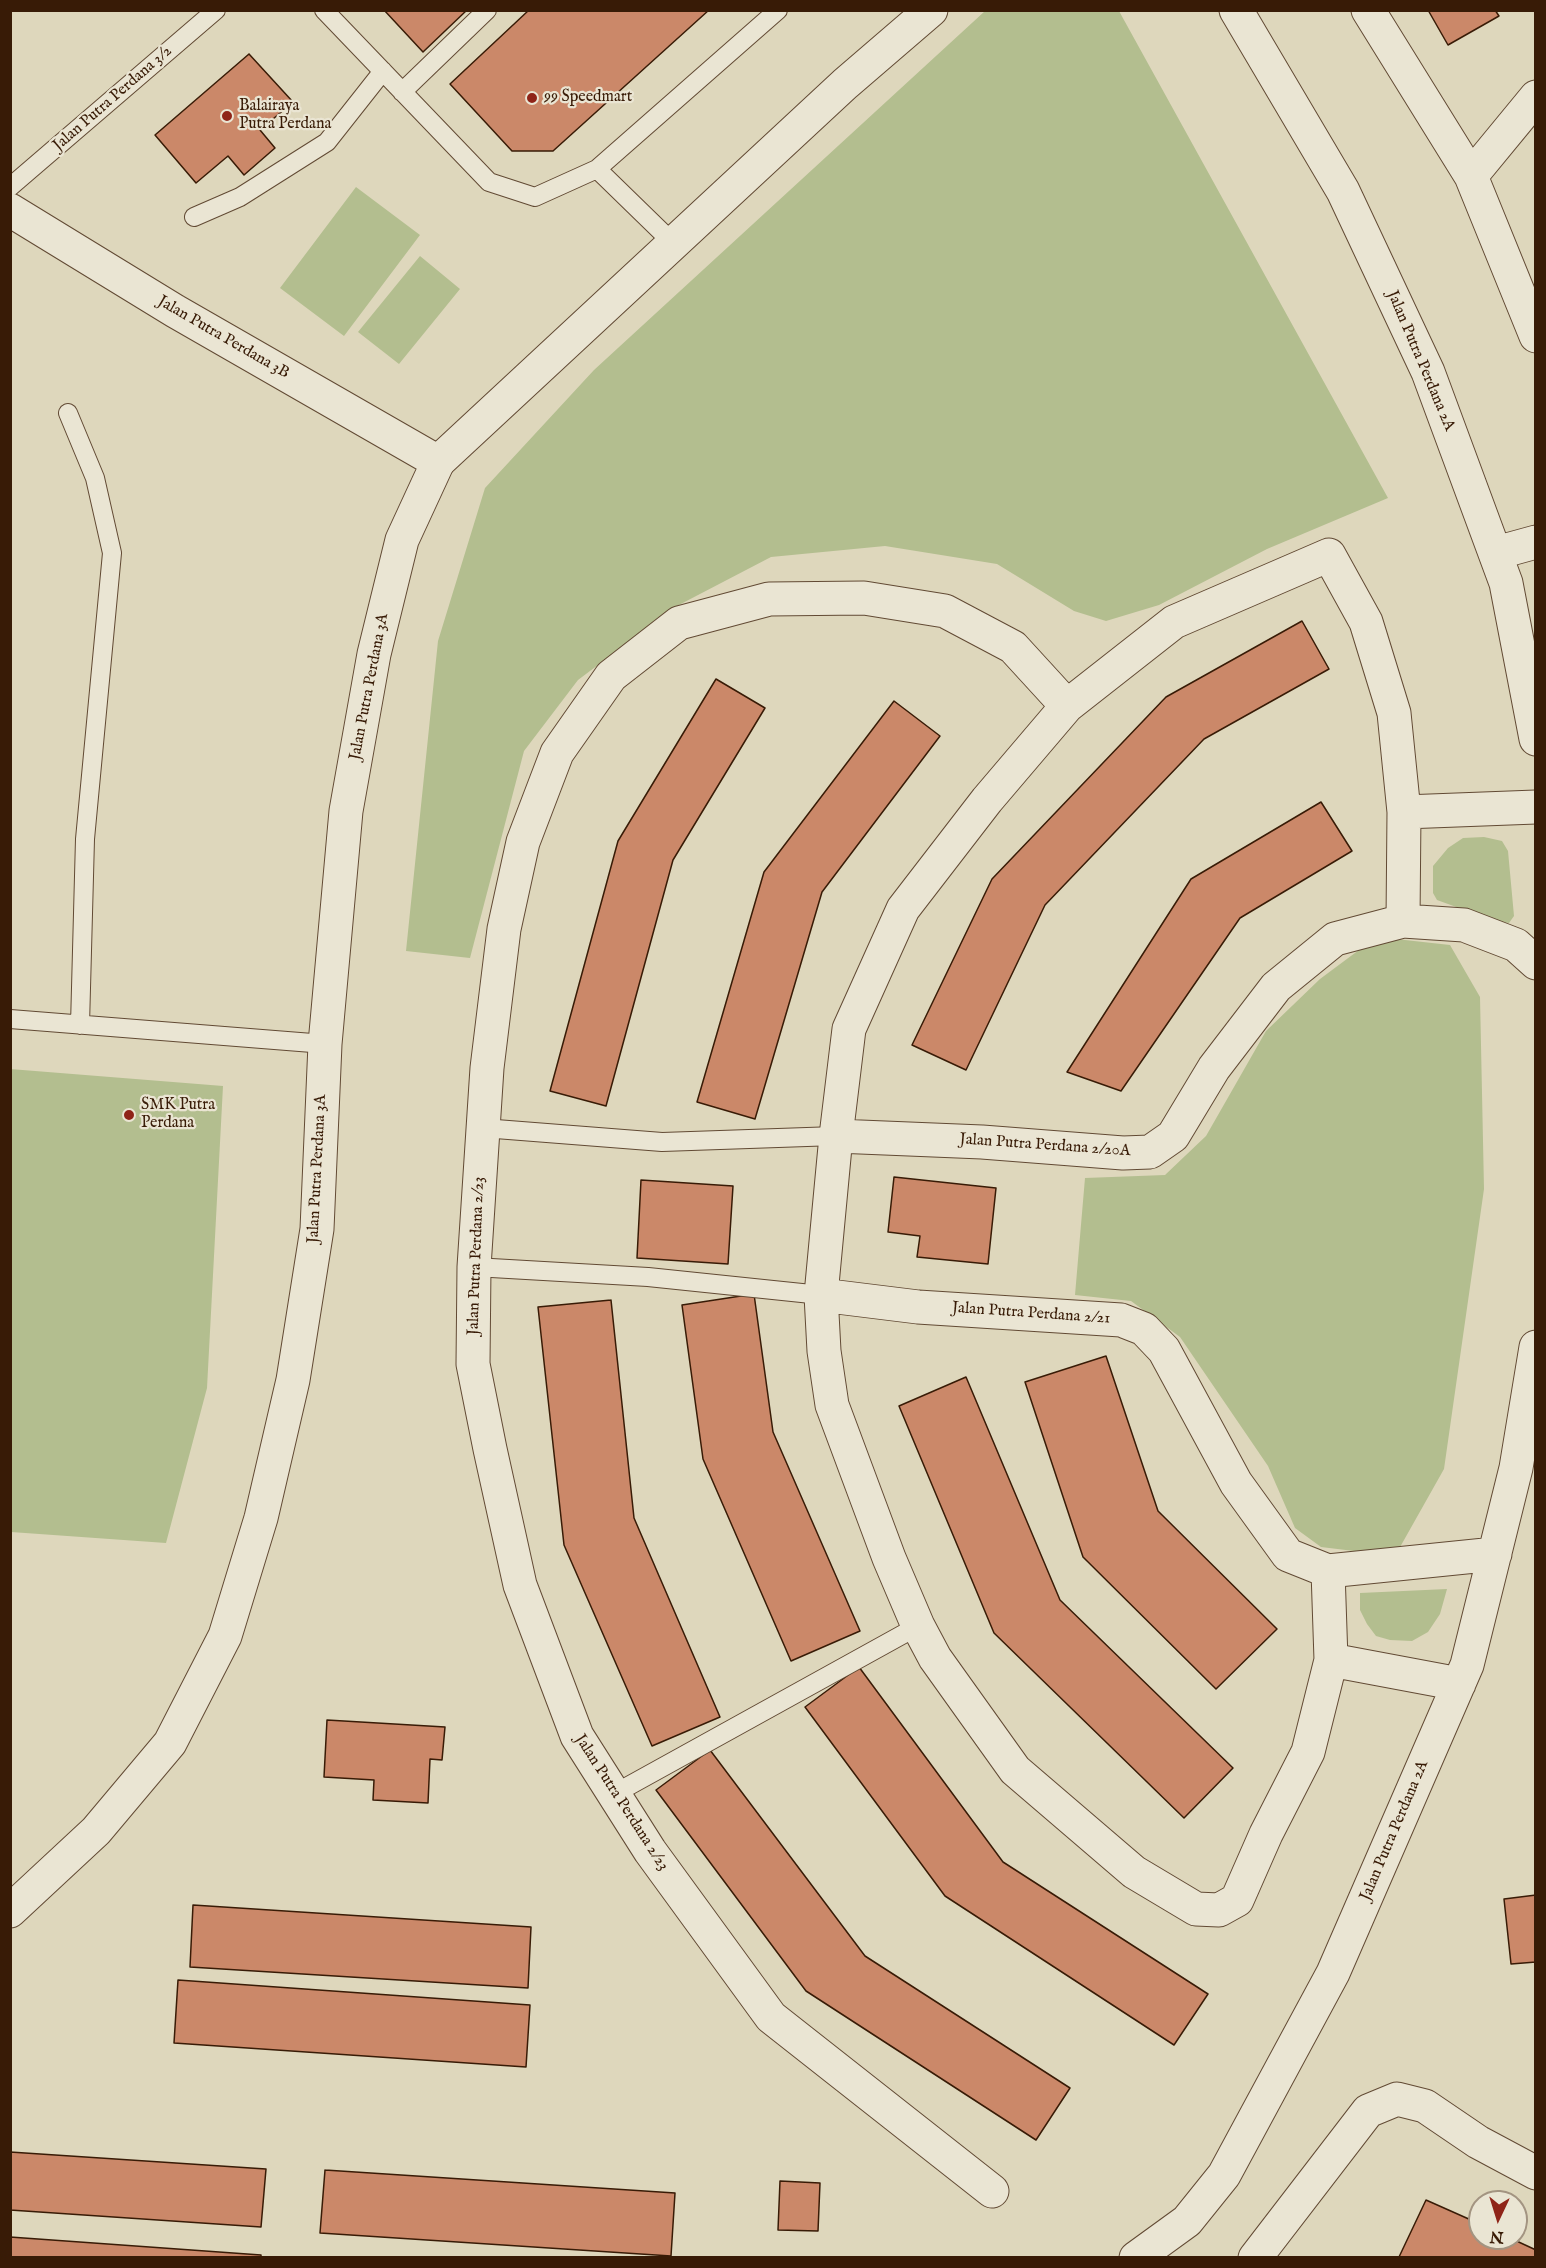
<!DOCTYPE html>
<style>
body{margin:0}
#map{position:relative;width:1546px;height:2268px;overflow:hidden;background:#ded7bc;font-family:"IM FELL English",serif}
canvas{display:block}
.frame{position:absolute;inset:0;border:12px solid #381b06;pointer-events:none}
.north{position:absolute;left:1468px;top:2190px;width:60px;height:60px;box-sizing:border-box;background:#eae5d3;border:2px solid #a39481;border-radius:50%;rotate:184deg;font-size:16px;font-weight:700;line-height:24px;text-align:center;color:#381b06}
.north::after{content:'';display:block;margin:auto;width:21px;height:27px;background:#8f2418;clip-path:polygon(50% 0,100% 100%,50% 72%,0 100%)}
</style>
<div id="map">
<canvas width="1546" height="2268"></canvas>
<div class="frame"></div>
<div class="north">N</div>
</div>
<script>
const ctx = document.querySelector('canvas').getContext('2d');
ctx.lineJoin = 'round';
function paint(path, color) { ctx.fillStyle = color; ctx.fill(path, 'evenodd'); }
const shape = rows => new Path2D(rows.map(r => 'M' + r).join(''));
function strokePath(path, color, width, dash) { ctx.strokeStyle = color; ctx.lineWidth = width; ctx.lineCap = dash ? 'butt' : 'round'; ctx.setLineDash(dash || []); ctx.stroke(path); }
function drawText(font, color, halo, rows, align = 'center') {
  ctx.font = font + ' "IM FELL English",serif'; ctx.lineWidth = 4.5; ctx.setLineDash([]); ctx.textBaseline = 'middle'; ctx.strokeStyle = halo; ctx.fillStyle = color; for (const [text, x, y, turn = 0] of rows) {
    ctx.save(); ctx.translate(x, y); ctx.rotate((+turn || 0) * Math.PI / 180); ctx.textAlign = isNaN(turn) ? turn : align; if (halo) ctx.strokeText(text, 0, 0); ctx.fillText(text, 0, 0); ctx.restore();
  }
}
paint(shape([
 [985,11,1119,11,1388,498,1267,549,1159,605,1106,621,1074,611,997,564,885,546,771,557,675,607,578,680,524,751,470,958,406,951,438,641,485,488,594,370],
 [356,187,420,235,344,336,280,288],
 [420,256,460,289,399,364,358,332],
 [1484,837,1502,841,1508,851,1514,916,1509,923,1495,921,1437,900,1433,893,1433,866,1448,848,1463,838],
 [1396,939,1450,945,1480,997,1484,1189,1444,1469,1395,1556,1321,1547,1295,1528,1268,1466,1180,1337,1131,1301,1075,1295,1085,1178,1165,1175,1206,1136,1266,1031,1320,979,1363,947],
 [10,1069,223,1086,207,1388,166,1543,11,1532],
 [1447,1589,1440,1614,1428,1632,1412,1641,1390,1640,1376,1636,1367,1624,1360,1610,1360,1593]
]), '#b3be8f');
const building = shape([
 [384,10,467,10,423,52,384,10],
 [529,10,709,10,553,151,512,151,450,84,529,10],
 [1428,10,1495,10,1499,16,1448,45,1428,10],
 [249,54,293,102,260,130,275,148,244,175,228,156,196,183,155,135,249,54],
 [1302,621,1329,669,1204,739,1045,905,966,1070,912,1045,992,879,1166,697,1302,621],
 [716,679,765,708,673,860,606,1106,550,1091,618,841,716,679],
 [894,701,940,736,822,892,755,1119,697,1102,764,872,894,701],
 [1321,802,1352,851,1240,918,1121,1091,1067,1072,1191,879,1321,802],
 [894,1177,996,1188,988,1264,917,1257,920,1236,888,1232,894,1177],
 [641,1180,733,1186,728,1264,637,1258,641,1180],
 [754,1294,773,1432,860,1631,791,1661,703,1459,682,1305,754,1294],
 [611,1300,634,1518,720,1717,652,1746,564,1545,538,1307,611,1300],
 [1106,1356,1158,1511,1277,1629,1216,1689,1083,1557,1025,1382,1106,1356],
 [966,1377,1060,1600,1233,1768,1184,1818,994,1633,899,1406,966,1377],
 [859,1667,1003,1862,1208,1994,1174,2045,945,1896,805,1707,859,1667],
 [327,1720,445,1727,442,1760,430,1759,428,1803,373,1800,374,1780,324,1777,327,1720],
 [710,1750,865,1956,1070,2088,1036,2140,806,1991,656,1790,710,1750],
 [1536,1895,1536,1962,1511,1964,1504,1899,1536,1895],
 [193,1905,531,1927,528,1988,190,1967,193,1905],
 [178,1980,530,2005,526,2067,174,2043,178,1980],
 [10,2152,266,2169,261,2227,10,2210,10,2152],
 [325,2170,675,2193,671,2256,320,2233,325,2170],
 [780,2181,820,2183,818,2231,778,2230,780,2181],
 [1426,2200,1480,2224,1480,2238,1510,2238,1536,2250,1536,2258,1399,2257,1426,2200],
 [10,2237,261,2255,261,2258,10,2258,10,2237]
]);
paint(building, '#cb8869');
strokePath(building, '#381b06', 1.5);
const service = shape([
 [324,10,489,182,535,197,597,169,778,10],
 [402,92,487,10],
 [597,169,673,243],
 [10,187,216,10],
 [194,217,240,197,327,142,383,71],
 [68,413,95,478,112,553,85,839,80,1025],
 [10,1019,325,1044],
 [483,1128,662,1142,836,1136],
 [474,1267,648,1277,821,1295],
 [614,1794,918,1626]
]);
const minor = shape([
 [1236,10,1343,191,1428,372,1506,583,1536,739],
 [1368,10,1471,176,1536,336],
 [1471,176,1536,97],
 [438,462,845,84,931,10],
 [1496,553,1536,542],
 [1404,812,1536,807],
 [836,1136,982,1142,1123,1153,1150,1152,1173,1136,1214,1068,1276,987,1335,939,1403,921,1464,925,1516,945,1536,963],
 [821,1295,918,1307,1121,1320,1144,1329,1164,1350,1236,1483,1288,1555,1328,1571,1495,1554],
 [1328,1571,1331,1660,1308,1752,1266,1834,1237,1900,1219,1910,1196,1909,1134,1872,1015,1770,935,1658,918,1626,889,1558,832,1405,824,1351,821,1295,836,1136,849,1029,903,909,987,800,1067,706,1174,622,1329,555,1366,622,1394,713,1404,812,1403,921],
 [1331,1660,1459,1684],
 [992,2191,771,2017,650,1851,577,1736,520,1585,490,1449,473,1364,474,1267,487,1068,504,929,523,842,557,753,611,676,679,623,769,599,864,598,945,611,1013,647,1067,706],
 [1136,2258,1187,2221,1224,2175,1333,1973,1467,1665,1516,1468,1536,1347],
 [1255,2258,1368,2111,1397,2099,1425,2106,1478,2142,1536,2173]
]);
const tertiary = shape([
 [10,210,175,311,438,462,402,540,374,654,346,811,325,1044,317,1229,293,1380,261,1518,225,1636,170,1743,96,1831,10,1911]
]);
strokePath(service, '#624a34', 20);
strokePath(minor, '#624a34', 35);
strokePath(tertiary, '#624a34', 35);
strokePath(service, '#eae5d3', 18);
strokePath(minor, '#eae5d3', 33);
strokePath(tertiary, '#eae5d3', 33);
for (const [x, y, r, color] of [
 [532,98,6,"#8f2418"],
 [227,116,6,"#8f2418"],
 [129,1115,6,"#8f2418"]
]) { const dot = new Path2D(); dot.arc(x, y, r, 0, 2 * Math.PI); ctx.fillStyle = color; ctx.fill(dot); strokePath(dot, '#eae5d3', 2); }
drawText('16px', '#381b06', '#eae5d3', [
 ["99 Speedmart",544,98],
 ["Balairaya",239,107],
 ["Putra Perdana",239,125],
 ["SMK Putra",141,1106],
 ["Perdana",141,1124]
], 'left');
drawText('16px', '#381b06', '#eae5d3', [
 ["Jalan Putra Perdana 3/2",113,99,-41],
 ["Jalan Putra Perdana 3B",223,338,30],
 ["Jalan Putra Perdana 2A",1420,361,67],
 ["Jalan Putra Perdana 3A",370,687,-79],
 ["Jalan Putra Perdana 2/20A",1045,1146,4],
 ["Jalan Putra Perdana 3A",318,1169,-87],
 ["Jalan Putra Perdana 2/23",477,1256,-88],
 ["Jalan Putra Perdana 2/21",1031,1314,4],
 ["Jalan Putra Perdana 2/23",621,1803,57],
 ["Jalan Putra Perdana 2A",1395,1831,-67]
]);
</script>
